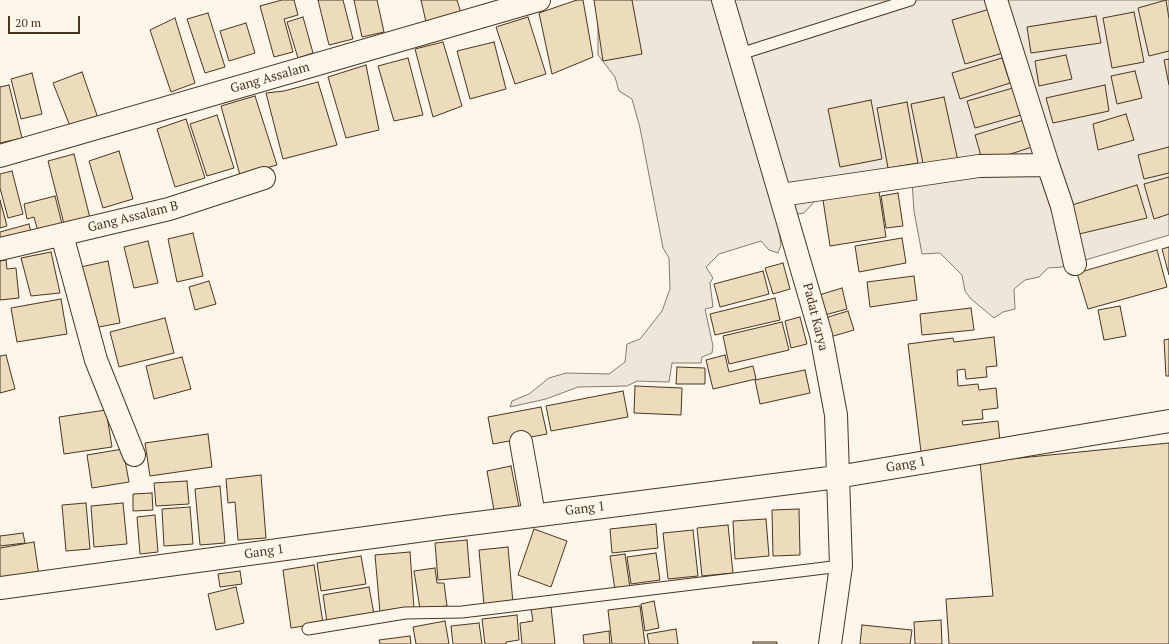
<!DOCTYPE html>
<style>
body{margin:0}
#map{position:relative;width:1169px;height:644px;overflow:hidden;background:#fbf6e9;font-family:"PT Serif",serif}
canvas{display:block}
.scale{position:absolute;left:8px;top:16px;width:72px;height:18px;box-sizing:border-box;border:2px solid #4a3520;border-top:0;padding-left:5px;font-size:12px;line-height:14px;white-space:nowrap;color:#4a3520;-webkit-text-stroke:3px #fbf6e9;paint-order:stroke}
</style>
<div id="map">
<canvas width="1169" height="644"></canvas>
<div class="scale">20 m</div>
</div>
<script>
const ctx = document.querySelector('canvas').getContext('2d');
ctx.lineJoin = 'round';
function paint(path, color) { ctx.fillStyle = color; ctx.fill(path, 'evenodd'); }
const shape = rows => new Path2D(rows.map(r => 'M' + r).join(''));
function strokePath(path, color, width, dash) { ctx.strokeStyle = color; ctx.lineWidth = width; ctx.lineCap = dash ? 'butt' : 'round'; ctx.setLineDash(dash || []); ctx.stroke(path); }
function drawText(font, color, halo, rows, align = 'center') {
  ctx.font = font + ' "PT Serif",serif'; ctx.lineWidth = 3; ctx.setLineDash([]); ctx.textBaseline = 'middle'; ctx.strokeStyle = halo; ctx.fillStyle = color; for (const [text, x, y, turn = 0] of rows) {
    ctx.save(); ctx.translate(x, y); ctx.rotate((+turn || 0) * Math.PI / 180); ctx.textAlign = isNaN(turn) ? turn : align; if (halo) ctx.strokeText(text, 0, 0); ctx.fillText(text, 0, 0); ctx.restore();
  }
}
const green = shape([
 [616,0,1169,0,1169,235,1062,267,1048,268,1039,277,1025,280,1014,289,1015,309,1003,312,994,318,971,299,965,291,962,275,940,253,922,254,914,211,912,182,818,198,804,213,791,215,778,224,781,245,778,253,769,250,761,241,719,254,706,267,713,278,710,283,713,307,705,309,713,346,712,353,702,357,701,363,672,363,669,382,637,381,627,386,578,387,546,399,510,407,512,401,529,394,549,378,566,373,609,374,625,362,627,344,640,339,662,311,670,289,669,258,663,248,640,128,632,99,619,91,615,77,598,55,598,27,600,6,616,0]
]);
paint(green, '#ede6d9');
strokePath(green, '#887966', 1);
const building = shape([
 [294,0,298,15,284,19,293,52,274,57,260,6,282,0,294,0],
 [318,0,343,0,353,39,329,45,318,0],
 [354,0,377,0,384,32,362,37,354,0],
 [421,0,457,0,461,13,426,22,421,0],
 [577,0,583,0,593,57,552,74,539,13,577,0],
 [594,0,632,0,642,54,603,61,594,0],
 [1166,0,1169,19,1169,51,1149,56,1138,8,1166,0],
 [990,9,1003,53,965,64,952,20,990,9],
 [1134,12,1144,62,1112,68,1103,18,1134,12],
 [208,13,225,67,205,73,187,19,208,13],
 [1096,16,1101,43,1031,53,1027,27,1096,16],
 [303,17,313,53,298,58,287,22,303,17],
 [528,17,546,74,515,84,496,27,528,17],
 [175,18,195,83,171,92,150,30,175,18],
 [246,23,255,53,229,61,220,31,246,23],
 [443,42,462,106,433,117,415,49,443,42],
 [494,42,506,89,470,99,457,51,494,42],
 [1066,55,1072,79,1039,86,1035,61,1066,55],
 [408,58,423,115,394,121,378,66,408,58],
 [1002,58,1010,83,960,99,952,73,1002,58],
 [1169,59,1169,85,1164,60,1169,59],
 [366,65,379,130,346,138,328,77,366,65],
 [1135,71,1142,98,1117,104,1111,76,1135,71],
 [82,72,98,118,70,126,53,83,82,72],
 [32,73,42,114,21,119,11,79,32,73],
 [318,82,337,145,283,159,266,93,284,91,318,82],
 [9,85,22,138,0,143,0,87,9,85],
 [1105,85,1109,111,1053,123,1046,98,1105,85],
 [1013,88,1021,115,975,128,967,101,1013,88],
 [255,96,277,165,240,175,221,106,255,96],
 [944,97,958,161,924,168,911,104,944,97],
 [871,100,882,159,840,167,828,109,871,100],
 [907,102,918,163,888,168,877,108,907,102],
 [1126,114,1134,140,1098,150,1093,124,1126,114],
 [217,115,234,168,207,176,190,124,217,115],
 [186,119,205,178,175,187,157,129,186,119],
 [1024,120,1032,147,983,163,975,135,1024,120],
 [1169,147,1169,173,1144,179,1138,155,1169,147],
 [119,151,133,199,103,208,89,161,119,151],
 [74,154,91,222,65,228,48,161,74,154],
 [12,171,23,214,8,218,0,188,0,174,12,171],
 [1169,177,1169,214,1154,219,1144,184,1169,177],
 [1137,185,1147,218,1079,234,1072,205,1137,185],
 [879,191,886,237,830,246,823,200,879,191],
 [898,193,903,226,886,228,881,196,898,193],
 [55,196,64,232,40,239,34,217,27,219,24,204,55,196],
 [0,200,7,226,0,228,0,200],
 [29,224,32,236,0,245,0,232,29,224],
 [193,233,203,276,177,282,168,239,193,233],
 [902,238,906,263,859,272,855,246,902,238],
 [148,241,158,283,134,288,124,247,148,241],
 [1169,247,1169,275,1162,249,1169,247],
 [1157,250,1167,287,1088,309,1077,273,1157,250],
 [51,252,60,293,31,296,21,258,51,252],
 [6,260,7,269,16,268,19,298,0,300,0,261,6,260],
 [108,261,120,323,88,329,76,268,108,261],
 [783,263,790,289,773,294,765,268,783,263],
 [763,271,769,294,720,307,714,284,763,271],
 [914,276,917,300,870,307,867,282,914,276],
 [209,281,216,304,195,310,189,287,209,281],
 [842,288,847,309,821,316,816,296,842,288],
 [775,298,780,320,715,335,710,314,775,298],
 [61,299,67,334,17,342,11,308,61,299],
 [1120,306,1126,336,1104,340,1098,310,1120,306],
 [971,308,974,330,922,335,920,314,971,308],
 [848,311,854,330,830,337,825,318,848,311],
 [800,317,807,344,791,348,785,321,800,317],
 [165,318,174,353,119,367,110,332,165,318],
 [782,322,789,350,729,364,723,336,782,322],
 [994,337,997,366,986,367,987,377,966,379,965,369,957,370,958,386,978,384,979,390,996,388,998,408,982,410,983,419,962,421,963,425,998,421,1000,441,921,452,908,344,953,338,954,342,994,337],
 [1169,339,1169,376,1166,376,1164,340,1169,339],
 [6,355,15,389,0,393,0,356,6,355],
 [725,355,729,372,753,366,756,379,713,389,706,360,725,355],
 [182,357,191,389,154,399,146,366,182,357],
 [677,367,705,368,705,384,676,384,677,367],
 [805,370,810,393,760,404,755,380,805,370],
 [635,386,682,388,681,415,634,413,635,386],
 [623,391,628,417,551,431,546,406,623,391],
 [541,407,547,434,493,444,488,417,541,407],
 [106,410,112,447,64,454,59,417,106,410],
 [208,434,212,467,150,476,145,443,208,434],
 [1169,443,1169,644,949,644,946,599,993,596,980,462,1169,443],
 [123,449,129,482,92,488,87,455,123,449],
 [511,466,520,512,495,516,487,471,511,466],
 [261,475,266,538,238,540,235,502,228,503,226,479,261,475],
 [187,481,189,504,156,506,154,483,187,481],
 [220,486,225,543,200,545,195,489,220,486],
 [152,493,153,510,133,511,133,494,152,493],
 [86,503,90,549,66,551,62,505,86,503],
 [123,503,127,544,94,547,91,506,123,503],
 [190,507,193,544,164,546,162,509,190,507],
 [799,509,800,555,773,556,772,510,799,509],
 [155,515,158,552,140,554,137,517,155,515],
 [766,519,769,556,735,559,733,521,766,519],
 [656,524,658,548,612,553,610,529,656,524],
 [728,525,733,573,702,576,697,528,728,525],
 [534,529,567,541,551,587,518,575,534,529],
 [693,530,698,576,668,579,663,533,693,530],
 [23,533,25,543,0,546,0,536,23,533],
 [467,540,470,577,438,580,435,543,467,540],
 [34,542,39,576,0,582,0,548,34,542],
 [508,547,513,603,484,605,479,550,508,547],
 [410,552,414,609,380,612,375,555,410,552],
 [656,553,660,580,631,584,627,557,656,553],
 [625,554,630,588,615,590,610,556,625,554],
 [361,556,366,584,321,591,317,563,361,556],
 [314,565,323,623,291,628,283,570,314,565],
 [435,568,437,583,444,583,447,606,420,609,414,571,435,568],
 [240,571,242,584,220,587,218,574,240,571],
 [236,587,244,623,216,630,208,594,236,587],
 [369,587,374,614,327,622,323,595,369,587],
 [654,601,659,628,645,631,641,604,654,601],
 [640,606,645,644,612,644,608,610,640,606],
 [551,607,555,644,522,644,520,623,533,621,531,609,551,607],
 [517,615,519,640,506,642,506,644,485,644,482,619,517,615],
 [941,620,942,644,915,644,914,622,941,620],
 [445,621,449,644,416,644,413,627,445,621],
 [479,623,482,644,453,644,451,626,479,623],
 [862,625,912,630,910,644,860,644,862,625],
 [676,629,678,644,649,644,647,634,676,629],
 [609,631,610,644,584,644,583,635,609,631],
 [410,636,411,644,380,644,379,640,410,636],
 [753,642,777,642,777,644,753,644,753,642]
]);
paint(building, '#ecdcbc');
strokePath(building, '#4a3520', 1);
const lane = shape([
 [740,54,910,0],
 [308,629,405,613,462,612,841,566]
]);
const street = shape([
 [723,0,821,335,836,415,841,566,830,644],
 [996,0,1048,165],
 [0,156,539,0],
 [781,195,979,166,1048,165,1062,206,1075,264],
 [62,235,96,360,134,455],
 [0,249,169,209,264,178],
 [521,442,534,515],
 [0,588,446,527,837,477,1169,421]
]);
strokePath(lane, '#4a3520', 13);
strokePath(street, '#4a3520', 24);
strokePath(lane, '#fbf6e9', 11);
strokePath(street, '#fbf6e9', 22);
drawText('13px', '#4a3520', '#fbf6e9', [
 ["Gang Assalam",270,78,-16],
 ["Gang Assalam B",133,217,-14],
 ["Padat Karya",815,317,76],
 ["Gang 1",906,465,-10],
 ["Gang 1",585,509,-7],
 ["Gang 1",264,552,-8]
]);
</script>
